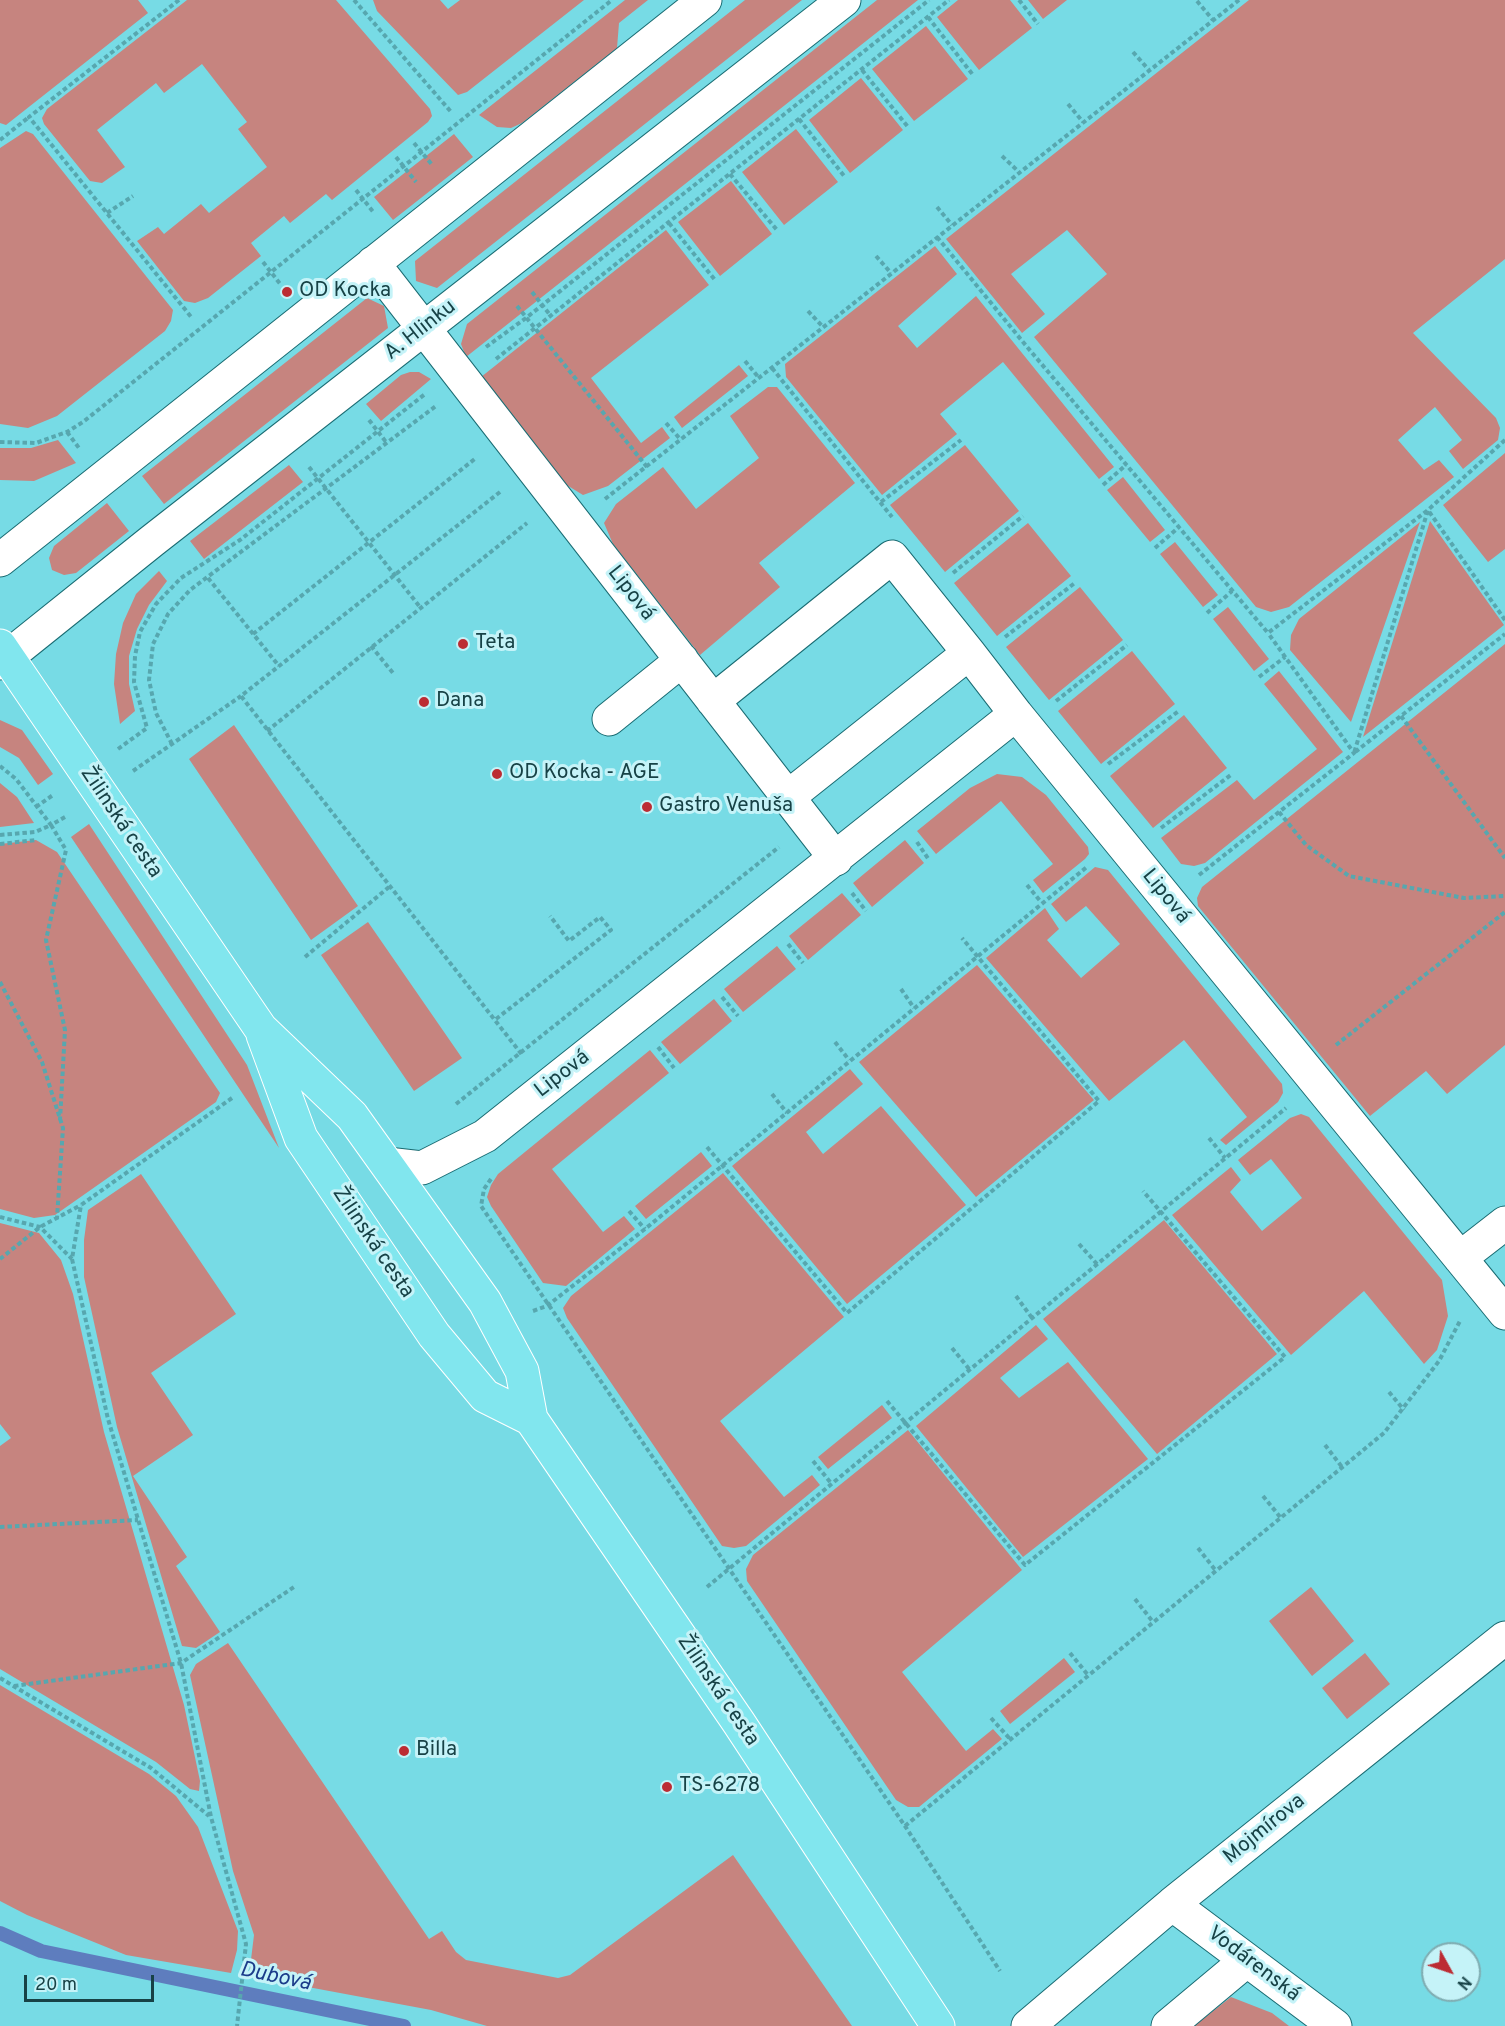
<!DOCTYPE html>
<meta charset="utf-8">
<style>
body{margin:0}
#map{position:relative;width:1505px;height:2026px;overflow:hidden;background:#77dbe5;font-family:Overpass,sans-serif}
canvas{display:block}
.north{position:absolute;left:1421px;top:1942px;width:60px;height:60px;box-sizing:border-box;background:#c5f3f8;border:2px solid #7facb1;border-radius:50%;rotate:130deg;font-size:16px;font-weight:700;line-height:24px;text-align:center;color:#174246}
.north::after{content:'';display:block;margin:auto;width:21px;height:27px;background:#bc2c33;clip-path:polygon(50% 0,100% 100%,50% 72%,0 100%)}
.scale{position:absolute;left:24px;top:1975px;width:130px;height:27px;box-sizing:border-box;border:3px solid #174246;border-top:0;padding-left:8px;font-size:18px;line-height:21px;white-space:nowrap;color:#174246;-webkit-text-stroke:4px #c5f3f8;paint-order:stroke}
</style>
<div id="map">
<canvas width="1505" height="2026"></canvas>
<div class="north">N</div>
<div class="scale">20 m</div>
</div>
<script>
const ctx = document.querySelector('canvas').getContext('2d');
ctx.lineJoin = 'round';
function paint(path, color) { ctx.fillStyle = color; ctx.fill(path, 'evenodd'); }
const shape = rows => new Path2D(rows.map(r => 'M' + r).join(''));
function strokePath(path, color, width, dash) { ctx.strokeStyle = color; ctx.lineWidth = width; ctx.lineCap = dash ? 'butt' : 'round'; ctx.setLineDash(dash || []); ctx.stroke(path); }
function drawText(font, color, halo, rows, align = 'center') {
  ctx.font = font + ' Overpass,sans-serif'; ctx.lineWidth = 6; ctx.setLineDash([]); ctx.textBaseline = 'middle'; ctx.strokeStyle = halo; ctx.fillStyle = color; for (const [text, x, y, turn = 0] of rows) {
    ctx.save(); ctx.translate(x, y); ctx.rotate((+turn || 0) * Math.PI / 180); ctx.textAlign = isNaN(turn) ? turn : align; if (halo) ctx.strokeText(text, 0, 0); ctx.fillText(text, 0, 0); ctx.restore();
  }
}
paint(shape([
 [0,0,138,0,148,13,6,125,0,123],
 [187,0,336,0,430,109,432,116,428,122,332,200,326,194,290,223,284,216,251,243,261,256,208,298,195,303,184,301,137,241,158,227,164,234,201,204,209,213,267,167,238,129,247,122,202,64,164,93,156,83,97,130,125,167,102,183,90,181,44,124,42,118,47,109],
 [373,0,440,0,448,9,460,0,584,0,467,92,458,95,377,11],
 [625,0,648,0,619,23,617,48,522,123,511,128,497,127,479,115],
 [745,0,802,0,437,288,416,281,415,261],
 [877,0,918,0,466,357,461,344,467,324],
 [958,0,1010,0,1032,28,979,70,937,17],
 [1028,0,1067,0,1043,19],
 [1249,0,1505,0,1505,259,1413,333,1496,418,1500,428,1498,440,1463,469,1449,451,1462,440,1435,407,1398,440,1424,470,1439,460,1454,477,1289,607,1271,612,1256,607,1034,337,1107,274,1067,230,1011,274,1045,314,1022,333,946,239],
 [926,26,968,79,914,121,872,69],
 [861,78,903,130,850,173,809,120],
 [796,129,838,182,784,225,742,172],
 [26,131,33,134,173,310,171,321,165,331,57,416,28,428,0,424,0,148],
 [454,134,473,157,393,220,374,197],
 [731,181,772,234,720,276,678,222],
 [666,230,709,285,591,378,641,443,662,427,670,438,608,486,583,495,565,484,481,377],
 [935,246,957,274,898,326,917,348,976,296,1114,467,1099,479,1003,362,940,414,957,434,882,495,786,377,785,364],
 [367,298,384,306,388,328,164,504,142,476],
 [739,365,748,376,682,428,674,417],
 [410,372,419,372,431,379,381,421,366,404,401,375],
 [768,387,777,387,855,483,759,563,780,587,700,655,613,544,604,523,616,504,663,467,696,509,759,458,730,416],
 [58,440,76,463,34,481,0,480,0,448,31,448],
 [965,445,1019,511,945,572,890,505],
 [1505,453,1505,549,1488,562,1443,505],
 [289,465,303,482,204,559,190,541],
 [1123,477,1165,530,1150,542,1107,490],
 [107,503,129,531,76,573,64,575,52,570,49,558,54,546],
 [1430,521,1504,625,1363,737],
 [1420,522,1351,722,1290,650,1291,635,1299,619],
 [1028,523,1071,576,997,636,954,583],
 [1175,542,1218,595,1203,607,1160,554],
 [159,571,167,581,149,605,137,629,129,656,129,684,135,711,120,724,114,684,116,654,123,623,136,594],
 [1080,587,1123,640,1049,700,1006,647],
 [1228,607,1269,659,1254,671,1213,619],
 [1505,644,1505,1045,1447,1094,1426,1071,1370,1116,1198,906,1197,898,1202,887],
 [1132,651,1175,704,1101,764,1058,711],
 [1279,671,1343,752,1205,863,1194,866,1181,864,1161,838,1237,780,1254,800,1317,749,1264,684],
 [1184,715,1227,768,1153,828,1110,776],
 [0,720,22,730,53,774,38,785,19,758,0,747],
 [234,725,358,906,311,940,189,759],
 [997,774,1022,777,1046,795,1088,847,1089,854,1085,859,1043,893,1033,880,1053,864,1001,801,936,854,917,831,970,788],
 [0,783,17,797,34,823,0,827],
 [89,824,247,1065,279,1148,71,837],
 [36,840,57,852,220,1093,216,1102,55,1215,34,1218,0,1209,0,844],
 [905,840,924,863,872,907,853,883],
 [1095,867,1108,870,1282,1084,1283,1093,1278,1102,1226,1145,1220,1140,1247,1117,1184,1040,1109,1101,986,958,1045,908,1059,929,1047,940,1081,978,1120,944,1086,906,1066,922,1051,904],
 [842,893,861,915,808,960,789,936],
 [368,922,462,1058,414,1091,321,955],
 [777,946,796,969,743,1012,724,989],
 [977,965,1094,1100,976,1197,859,1062],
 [714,999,732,1021,680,1064,661,1042],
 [650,1050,669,1073,552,1169,603,1232,624,1216,635,1229,566,1286,543,1283,491,1206,487,1197,491,1185,498,1174],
 [850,1069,863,1084,806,1132,823,1154,881,1106,966,1205,847,1304,732,1166],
 [1301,1114,1309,1117,1442,1280,1448,1316,1437,1350,1424,1364,1364,1291,1291,1355,1172,1215,1231,1167,1241,1180,1230,1192,1262,1231,1302,1198,1271,1159,1250,1175,1238,1160,1290,1118],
 [701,1152,712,1166,646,1219,635,1206],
 [723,1173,844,1317,720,1421,784,1497,812,1475,820,1485,746,1546,734,1548,722,1546,567,1318,563,1308,571,1296],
 [141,1174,236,1314,151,1373,193,1435,133,1476,187,1557,176,1566,220,1632,196,1648,182,1646,117,1427,84,1277,84,1240,88,1210],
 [1164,1220,1277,1354,1157,1454,1043,1319],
 [0,1223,39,1233,61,1260,73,1294,104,1432,184,1705,200,1781,199,1791,190,1789,156,1762,0,1669,0,1446,11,1438,0,1424],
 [1036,1325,1048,1339,1000,1378,1019,1398,1068,1362,1148,1459,1023,1557,916,1426],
 [882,1405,892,1418,828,1469,818,1457],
 [908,1430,1022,1570,902,1672,966,1751,993,1729,1002,1739,919,1807,908,1807,896,1800,747,1581,746,1569,753,1555],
 [1311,1587,1354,1641,1312,1676,1269,1621],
 [228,1643,429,1939,442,1931,456,1952,466,1960,558,1978,570,1975,733,1855,852,2026,487,2026,431,2010,249,1976,254,1935,233,1871,190,1675,196,1664],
 [1365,1653,1390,1684,1347,1719,1322,1688],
 [1064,1658,1075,1672,1010,1724,1000,1711],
 [0,1685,149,1774,176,1796,198,1827,238,1931,237,1950,231,1973,126,1955,27,1915,0,1901],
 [1231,1997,1272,2013,1289,2026,1194,2026]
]), '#c6847f');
strokePath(shape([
 [0,1933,41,1951,404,2026]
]), '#5e7dbe', 14);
const minor = shape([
 [373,263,836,859],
 [0,560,705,0],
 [969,653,1016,714],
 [0,663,152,541,844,0],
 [713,701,892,557,969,653,788,797],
 [609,719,682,660],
 [387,1164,422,1168,485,1136,1016,714,1505,1313],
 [1460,1258,1505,1223],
 [1172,1904,1335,2026],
 [1028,2026,1172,1904,1505,1638],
 [1168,2026,1247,1960]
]);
const major = shape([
 [0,646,261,1029,352,1116,485,1302,522,1371,531,1419,739,1723,938,2026],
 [263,1035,301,1138,434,1335,485,1396,531,1419]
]);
strokePath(minor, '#1a6c73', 35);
strokePath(major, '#fff', 35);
strokePath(shape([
 [179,0,29,117,192,318],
 [354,0,452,113],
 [1019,0,1038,24],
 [1197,1,1213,20],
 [928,17,973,75],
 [1133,52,1149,70],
 [862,70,908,127],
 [1068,104,1083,122],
 [799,119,845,177],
 [0,140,29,117],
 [414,143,433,166],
 [1002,156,1019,172],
 [396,157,416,182],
 [730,174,777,230],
 [356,190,374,213],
 [937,207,952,225],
 [107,213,133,196],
 [669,223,715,280],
 [937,237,1023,342,1268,633,1428,510,1505,440],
 [876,256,891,273],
 [263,262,281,285],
 [532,292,551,316],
 [517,306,647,467],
 [808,311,823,327],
 [486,347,526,318,929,0],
 [496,359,949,0],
 [745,361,759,378],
 [772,368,892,517],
 [369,420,386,442],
 [666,423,681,440],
 [67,432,79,448],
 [0,442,36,443,67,432,83,422,612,0],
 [309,467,420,607],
 [1103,485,1126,465],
 [500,492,241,696,523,1056],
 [605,499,1239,0],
 [881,502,961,440],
 [1155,548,1179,527],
 [953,573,1023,516],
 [208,578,279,666],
 [1207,613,1232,591],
 [1505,620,1428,510,1354,753,1505,634],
 [253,634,476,458],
 [1005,637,1076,582],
 [371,646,393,673],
 [1259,677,1285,657],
 [1056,701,1127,645],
 [1401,716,1505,858],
 [267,731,527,523],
 [172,744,156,713,149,680,153,644,168,614,190,590,436,406],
 [118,749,147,728,134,682,135,656,140,632,156,604,181,578,240,540,425,394],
 [1108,764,1180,710],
 [0,766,16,779,51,825,67,816],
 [133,771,241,696],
 [36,807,53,795],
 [1279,812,1306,845,1349,876,1464,898,1505,896],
 [1161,828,1232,774],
 [0,835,35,832,51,825,66,850,46,940,65,1030,60,1120],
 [917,842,929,860],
 [0,844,36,840],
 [1199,875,1354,753,1268,633],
 [1027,885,1041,902],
 [852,893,866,911],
 [788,944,803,963],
 [305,957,389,887],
 [0,982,42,1062,63,1128,57,1218],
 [901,989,914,1008],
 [722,997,738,1016],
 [496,1019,611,930,600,917,569,941,550,916],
 [835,1042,849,1060],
 [1336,1045,1505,912],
 [658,1047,674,1068],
 [772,1094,787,1113],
 [232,1098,81,1205,72,1259,108,1419,181,1663,211,1817,246,1944,237,2026],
 [456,1104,779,847],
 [1209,1138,1225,1158],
 [707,1147,847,1313,1099,1101,962,938],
 [491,1179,484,1189,481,1206,905,1826,1000,1971],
 [629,1211,645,1229],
 [0,1217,40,1227,72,1259],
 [1079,1244,1097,1264],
 [0,1259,40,1227,81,1205],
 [1016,1296,1032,1318],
 [533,1311,547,1306,645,1229,1088,866],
 [952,1348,970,1370],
 [1389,1392,1404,1410],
 [887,1401,1025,1565,1285,1357,1143,1191],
 [1325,1445,1342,1467],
 [813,1461,831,1483],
 [1263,1496,1281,1518],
 [0,1527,138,1520],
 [1198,1548,1216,1571],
 [707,1587,1286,1108],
 [1135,1599,1153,1622],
 [1070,1653,1088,1675],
 [0,1678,151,1768,209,1816],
 [14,1686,181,1663,294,1587],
 [991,1718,1010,1739],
 [905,1826,1384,1433,1439,1361,1460,1321]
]), '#57a7af', 4, [4.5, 3]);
strokePath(minor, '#fff', 33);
strokePath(major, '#81e6ee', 33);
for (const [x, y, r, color] of [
 [287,292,6,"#bc2c33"],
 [463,644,6,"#bc2c33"],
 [424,702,6,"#bc2c33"],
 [497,774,6,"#bc2c33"],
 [647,807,6,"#bc2c33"],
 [404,1751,6,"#bc2c33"],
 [667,1787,6,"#bc2c33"]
]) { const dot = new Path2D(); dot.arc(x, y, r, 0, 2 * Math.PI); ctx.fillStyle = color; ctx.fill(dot); strokePath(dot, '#c5f3f8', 2); }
drawText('21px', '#174246', '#c5f3f8', [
 ["OD Kocka",299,292],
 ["Teta",475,644],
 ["Dana",436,702],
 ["OD Kocka - AGE",509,774],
 ["Gastro Venuša",659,807],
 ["Billa",416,1751],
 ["TS-6278",679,1787]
], 'left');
drawText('21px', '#174246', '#c5f3f8', [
 ["A. Hlinku",421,331,-38],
 ["Lipová",630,594,52],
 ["Žilinská cesta",120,823,56],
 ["Lipová",1165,897,51],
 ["Lipová",563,1075,-38],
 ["Žilinská cesta",372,1243,56],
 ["Žilinská cesta",717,1691,56],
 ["Mojmírova",1265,1830,-39],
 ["Vodárenská",1253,1965,37]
]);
drawText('italic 22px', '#1b3c8a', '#c5f3f8', [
 ["Dubová",275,1978,12]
]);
</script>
